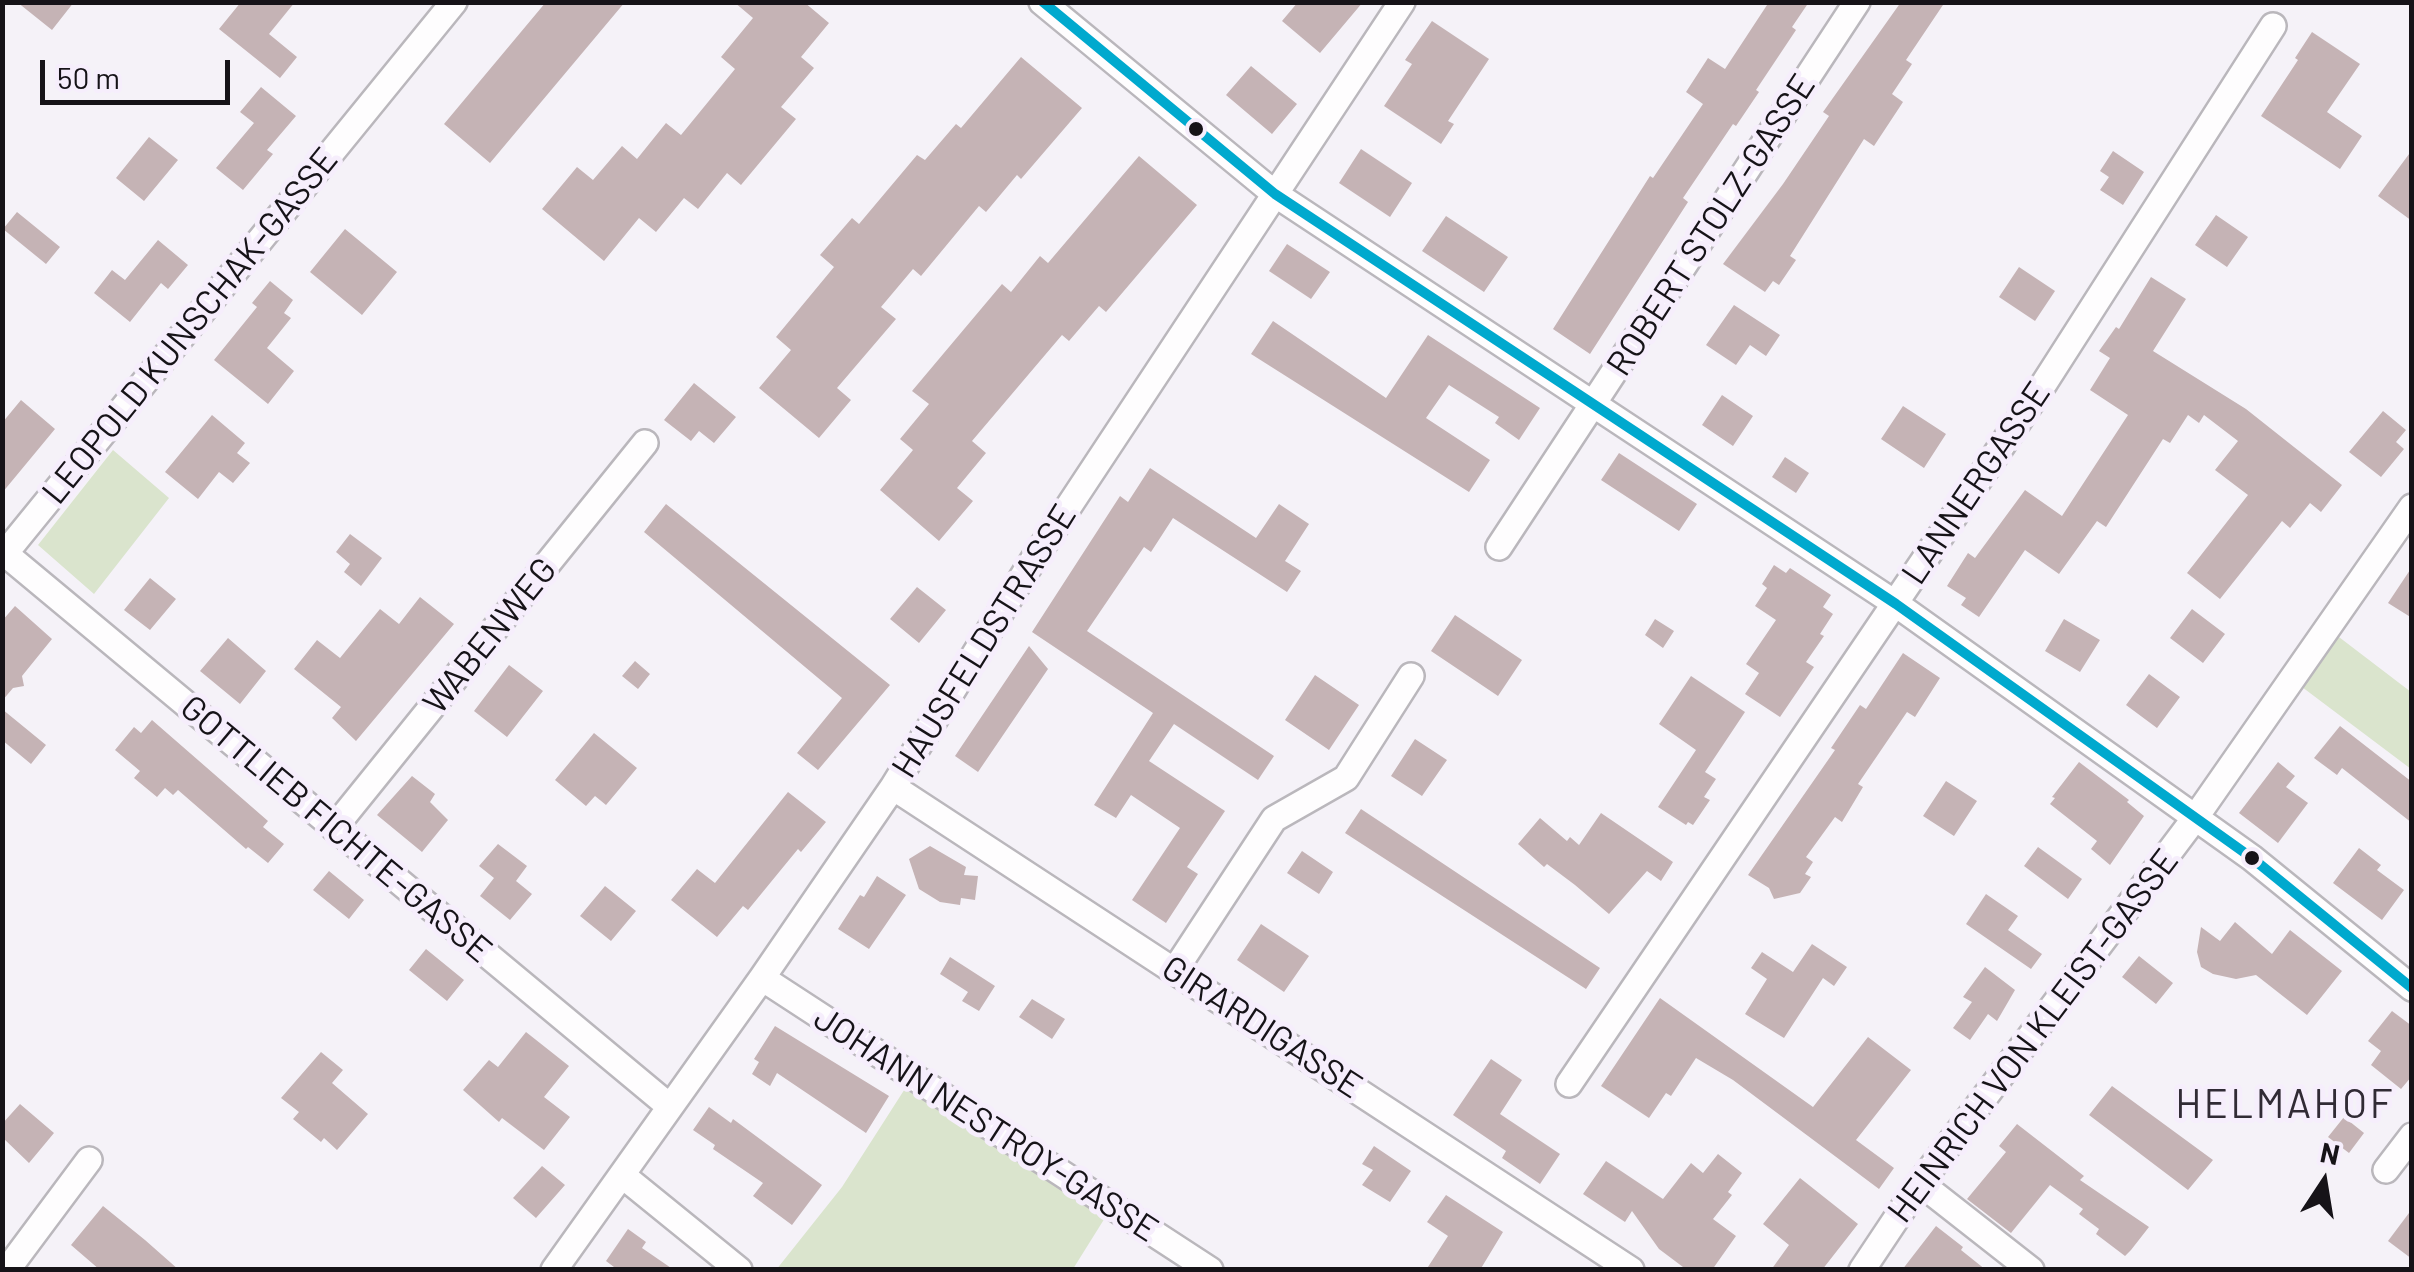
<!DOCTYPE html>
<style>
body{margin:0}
#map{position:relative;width:2414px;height:1272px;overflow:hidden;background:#f5f2f8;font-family:Barlow,sans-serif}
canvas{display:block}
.frame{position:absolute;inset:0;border:5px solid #161318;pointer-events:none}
.north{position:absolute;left:2274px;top:1132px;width:100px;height:100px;-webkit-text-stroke:8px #f6eefc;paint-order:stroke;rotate:12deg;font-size:28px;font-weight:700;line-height:40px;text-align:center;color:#161318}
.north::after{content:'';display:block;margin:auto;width:35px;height:45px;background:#161318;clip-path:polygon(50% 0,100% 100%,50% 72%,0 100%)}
.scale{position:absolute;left:40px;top:60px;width:190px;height:45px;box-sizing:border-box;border:5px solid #161318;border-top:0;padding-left:12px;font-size:30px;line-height:35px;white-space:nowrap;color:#161318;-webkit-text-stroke:8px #f6eefc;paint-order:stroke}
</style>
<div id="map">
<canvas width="2414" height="1272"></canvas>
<div class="frame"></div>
<div class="north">N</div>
<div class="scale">50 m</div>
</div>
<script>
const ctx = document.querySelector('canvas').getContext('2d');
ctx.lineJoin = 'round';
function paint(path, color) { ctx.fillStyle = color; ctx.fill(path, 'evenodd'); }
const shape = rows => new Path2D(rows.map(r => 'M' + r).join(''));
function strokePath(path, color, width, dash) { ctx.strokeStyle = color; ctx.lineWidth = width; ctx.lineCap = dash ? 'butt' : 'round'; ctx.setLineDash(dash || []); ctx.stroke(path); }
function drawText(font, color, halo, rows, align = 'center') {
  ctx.font = font + ' Barlow,sans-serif'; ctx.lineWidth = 10; ctx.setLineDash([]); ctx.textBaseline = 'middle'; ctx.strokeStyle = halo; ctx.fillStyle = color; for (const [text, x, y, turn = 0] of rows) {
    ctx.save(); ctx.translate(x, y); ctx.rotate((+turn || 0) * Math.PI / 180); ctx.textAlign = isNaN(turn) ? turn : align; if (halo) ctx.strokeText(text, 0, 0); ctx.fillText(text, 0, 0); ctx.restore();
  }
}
paint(shape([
 [113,450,169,498,94,594,38,545],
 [2335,634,2411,692,2411,769,2298,684],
 [908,1084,1108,1213,1073,1269,776,1270,842,1187]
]), '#dae4cd');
paint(shape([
 [17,2,74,2,52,30],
 [241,2,295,2,269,34,297,57,280,78,219,29],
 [546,2,625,2,490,163,444,124],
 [734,2,804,2,829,23,801,57,814,68,781,107,796,119,741,185,727,173,698,209,684,198,656,232,639,218,604,261,542,209,577,167,593,180,622,146,637,159,666,123,681,135,735,69,721,57,753,18],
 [1298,2,1363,2,1320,53,1282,21],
 [1769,2,1809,2,1792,27,1796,30,1756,90,1759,92,1736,126,1733,124,1683,198,1688,202,1590,354,1553,329,1650,176,1653,178,1703,104,1686,92,1708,58,1725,69],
 [1901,2,1945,2,1906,60,1912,64,1892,94,1903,102,1874,146,1864,139,1790,256,1796,260,1779,285,1773,281,1765,292,1723,264,1783,184,1829,116,1823,112],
 [1432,21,1489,59,1448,121,1454,124,1441,144,1384,106,1412,64,1405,60],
 [2312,32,2360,64,2327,112,2362,136,2340,169,2261,116,2298,60,2295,58],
 [1021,57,1082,108,1021,179,1017,175,986,212,979,206,921,276,913,269,881,307,896,319,837,388,851,400,819,438,759,388,791,350,776,337,834,267,820,255,852,218,859,224,917,155,925,160,956,124,961,128],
 [1251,66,1297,104,1272,134,1226,95],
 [261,87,296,116,267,150,273,154,243,190,216,168,254,123,240,112],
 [149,137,178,160,144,201,116,178],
 [1361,149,1412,183,1390,217,1339,183],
 [2412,150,2412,221,2378,196],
 [2113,151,2144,172,2123,205,2100,190,2109,177,2100,171],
 [1139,156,1197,205,1106,312,1099,306,1069,341,1062,335,972,441,986,453,957,488,973,501,939,541,880,490,913,450,900,439,929,404,912,391,1002,284,1011,292,1040,256,1048,263],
 [17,212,60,247,46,264,3,229],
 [2216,215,2248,237,2227,267,2195,245],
 [1446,216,1508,257,1484,292,1422,251],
 [345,229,397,272,362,315,310,272],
 [158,240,188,265,168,289,161,283,130,322,94,293,112,270,125,280],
 [1287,244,1330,272,1311,299,1269,271],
 [2019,267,2055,291,2035,321,1999,297],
 [2151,277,2186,299,2153,351,2246,409,2342,485,2321,512,2310,503,2290,528,2282,521,2220,599,2187,573,2248,495,2215,470,2238,441,2204,415,2199,423,2188,415,2170,443,2163,439,2106,527,2097,521,2059,574,2025,550,1979,617,1961,605,1966,598,1947,586,1968,553,1975,558,2025,490,2062,516,2128,415,2090,390,2110,358,2099,351,2116,327,2119,329],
 [270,281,293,300,284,313,291,318,267,348,294,371,268,404,214,360,257,307,252,303],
 [1734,305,1780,335,1766,356,1750,345,1736,365,1706,345],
 [1273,321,1386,398,1428,335,1540,408,1519,440,1495,423,1499,417,1449,385,1426,418,1490,460,1469,492,1251,354],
 [694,383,736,417,714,443,699,431,691,441,664,420],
 [1722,395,1753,416,1733,446,1702,425],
 [21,400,55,429,2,493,2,423],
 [1903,406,1946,434,1924,468,1881,439],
 [2383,411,2406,430,2396,442,2404,449,2381,477,2349,452],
 [212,415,245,443,237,453,250,463,233,483,219,472,198,499,165,472],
 [1619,453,1697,504,1679,531,1601,480],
 [1785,457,1809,473,1796,493,1772,477],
 [1150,468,1256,538,1279,504,1309,524,1285,561,1301,571,1287,592,1173,518,1151,552,1144,547,1087,631,1274,756,1258,780,1174,724,1149,761,1225,811,1187,867,1198,874,1166,923,1132,900,1180,828,1131,795,1116,818,1094,805,1153,713,1032,632,1120,496,1128,502],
 [666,504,890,685,818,770,797,753,842,698,644,532],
 [350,534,382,558,361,586,344,572,350,564,336,552],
 [1774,565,1786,573,1790,568,1831,595,1823,607,1833,614,1820,634,1824,636,1806,662,1814,667,1780,717,1745,694,1759,673,1746,664,1776,620,1755,606,1767,588,1762,584],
 [2412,567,2412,618,2388,603],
 [150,578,176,599,150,630,124,610],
 [917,587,946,610,919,643,890,619],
 [420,597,454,624,356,741,332,718,341,707,294,669,317,640,340,658,380,609,399,624],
 [15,606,52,639,22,676,24,686,13,688,2,701,2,621],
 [2192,609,2225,634,2203,663,2170,638],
 [1455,615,1522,660,1498,696,1431,651],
 [1655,619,1674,631,1663,648,1645,635],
 [2064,619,2100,640,2080,672,2045,651],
 [228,638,266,671,240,704,200,671],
 [1029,646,1048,669,978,772,955,756],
 [1903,653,1940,678,1915,717,1907,712,1858,784,1863,787,1842,822,1835,817,1806,857,1813,862,1805,874,1811,877,1800,893,1774,899,1769,888,1748,875,1835,750,1831,748,1860,705,1866,709],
 [635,661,650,674,638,689,622,676],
 [509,665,543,691,507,737,474,711],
 [2149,674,2180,697,2157,728,2126,705],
 [1315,675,1359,705,1329,750,1285,720],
 [1691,676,1745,712,1705,772,1716,779,1704,797,1710,800,1693,825,1688,822,1686,825,1658,807,1696,750,1659,724],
 [2,709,46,745,31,764,2,740],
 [152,720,268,821,263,827,284,844,268,863,248,847,246,849,178,790,173,795,165,788,157,797,134,778,140,771,115,750,134,727,141,733],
 [2340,726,2412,782,2412,823,2342,768,2337,775,2314,758],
 [594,733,637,768,606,805,595,796,586,806,555,780],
 [1415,739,1447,760,1422,796,1391,776],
 [2079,762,2129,800,2127,802,2144,816,2110,865,2091,849,2097,841,2050,804,2055,798,2052,797],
 [2278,762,2295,776,2286,787,2308,803,2278,843,2239,813],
 [412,776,435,794,430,802,448,820,422,852,377,815],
 [1946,781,1977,801,1954,836,1923,816],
 [788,792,826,822,801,852,798,849,748,910,743,906,717,937,671,900,697,869,715,883],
 [1361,809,1600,968,1586,989,1345,833],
 [1601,813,1673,862,1661,881,1647,871,1609,914,1575,885,1547,864,1544,867,1518,844,1540,818,1567,841,1570,837,1579,845],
 [498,844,527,866,516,881,532,894,510,920,480,896,494,878,479,866],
 [930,846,966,867,964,875,978,876,975,900,961,898,960,905,940,902,919,889,909,859],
 [2038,847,2082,879,2068,899,2024,866],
 [2359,848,2381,865,2377,870,2404,890,2382,920,2333,883],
 [1302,851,1333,872,1319,894,1287,873],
 [329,871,364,900,349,919,313,890],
 [877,876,906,895,869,949,838,929,860,895,864,897],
 [605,886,636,911,611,941,580,916],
 [1986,894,2018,916,2008,930,2042,954,2031,969,1966,924],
 [2235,922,2272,954,2290,930,2342,971,2307,1015,2256,975,2236,979,2213,974,2201,967,2197,952,2201,927,2220,941],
 [1261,924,1309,956,1284,992,1237,960],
 [1812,944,1847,967,1834,986,1823,978,1784,1038,1745,1014,1767,979,1751,968,1762,952,1793,972],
 [426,949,464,980,447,1001,409,970],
 [2139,956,2173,983,2156,1004,2122,977],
 [950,957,995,986,979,1011,962,1001,968,992,940,974],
 [1985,967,2015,990,1997,1021,1988,1014,1970,1040,1953,1028,1972,1002,1963,997],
 [1660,998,1813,1107,1868,1037,1911,1070,1856,1140,1894,1168,1879,1189,1733,1080,1696,1058,1671,1096,1666,1093,1649,1118,1601,1086],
 [1032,999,1065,1019,1052,1039,1019,1017],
 [2392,1011,2412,1026,2412,1076,2401,1089,2371,1065,2381,1051,2368,1041],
 [775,1026,889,1096,866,1133,777,1073,770,1086,752,1074,759,1062,754,1059],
 [526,1032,569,1066,544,1097,570,1117,544,1150,502,1118,499,1122,463,1090,489,1060,498,1067],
 [321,1052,343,1070,332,1083,368,1114,337,1150,324,1138,321,1142,293,1119,299,1112,281,1098],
 [1491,1059,1522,1080,1500,1114,1560,1154,1540,1184,1502,1158,1506,1151,1453,1115],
 [2112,1086,2213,1160,2188,1190,2089,1115],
 [20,1104,54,1133,29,1163,2,1137,2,1124],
 [709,1107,731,1123,733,1119,822,1185,792,1225,753,1196,763,1183,713,1149,715,1145,693,1130],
 [2344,1117,2364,1133,2349,1153,2328,1137],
 [2017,1124,2084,1176,2080,1180,2149,1227,2131,1250,2125,1256,2096,1234,2099,1229,2079,1214,2083,1209,2050,1185,2011,1233,1967,1199,2006,1152,1999,1146],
 [1374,1146,1411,1171,1390,1202,1362,1185,1373,1170,1362,1164],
 [1718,1154,1742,1173,1728,1192,1732,1195,1713,1219,1736,1236,1712,1270,1687,1270,1659,1249,1632,1211,1625,1222,1583,1194,1606,1161,1663,1199,1691,1163,1703,1173],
 [542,1166,565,1185,536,1218,513,1198],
 [1800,1178,1858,1224,1822,1270,1771,1270,1789,1245,1763,1224],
 [1446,1195,1503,1232,1480,1270,1426,1270,1448,1236,1427,1222],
 [103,1206,145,1240,179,1270,100,1270,71,1245],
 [2412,1209,2412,1259,2388,1241],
 [1936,1226,1963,1247,1961,1250,1986,1270,1902,1270],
 [628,1229,646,1242,642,1248,674,1270,618,1270,606,1261]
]), '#c5b3b5');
const minor = shape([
 [1042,2,1275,194,1896,604,2252,858,2412,988],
 [1499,547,1857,2],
 [2,551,669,1106],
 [2,557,454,2],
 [893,787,1631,1270],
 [334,828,645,443],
 [1175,970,1274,819,1346,778,1411,676],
 [762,978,1210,1270],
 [1569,1084,2045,382,2273,26],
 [2386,1170,2412,1136],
 [622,1175,739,1270],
 [1920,1183,2031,1270],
 [7,1270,89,1160],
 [554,1270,762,978,893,787,1028,568,1402,2],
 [1862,1270,1920,1183,2195,818,2412,507]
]);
strokePath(minor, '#bab7bc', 30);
strokePath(minor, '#fefdfe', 25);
strokePath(shape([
 [1043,2,1275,194,1896,604,2252,858,2412,988]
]), '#00a9ce', 10);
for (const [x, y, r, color] of [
 [1196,129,9,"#161318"],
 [2252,858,9,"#161318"]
]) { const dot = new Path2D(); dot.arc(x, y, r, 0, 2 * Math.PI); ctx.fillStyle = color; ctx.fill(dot); strokePath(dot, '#f6eefc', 4); }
drawText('35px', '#161318', '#f6eefc', [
 ["ROBERT STOLZ-GASSE",1711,225,-57],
 ["LEOPOLD KUNSCHAK-GASSE",190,326,-51],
 ["LANNERGASSE",1976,483,-56],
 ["WABENWEG",490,636,-51],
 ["HAUSFELDSTRASSE",984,641,-58],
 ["GOTTLIEB FICHTE-GASSE",336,829,40],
 ["GIRARDIGASSE",1262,1027,33],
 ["HEINRICH VON KLEIST-GASSE",2033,1036,-53],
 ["JOHANN NESTROY-GASSE",986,1124,33]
]);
ctx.letterSpacing = '2.5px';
drawText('40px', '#312b35', '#f6eefc', [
 ["HELMAHOF",2285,1105]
]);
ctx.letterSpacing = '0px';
</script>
